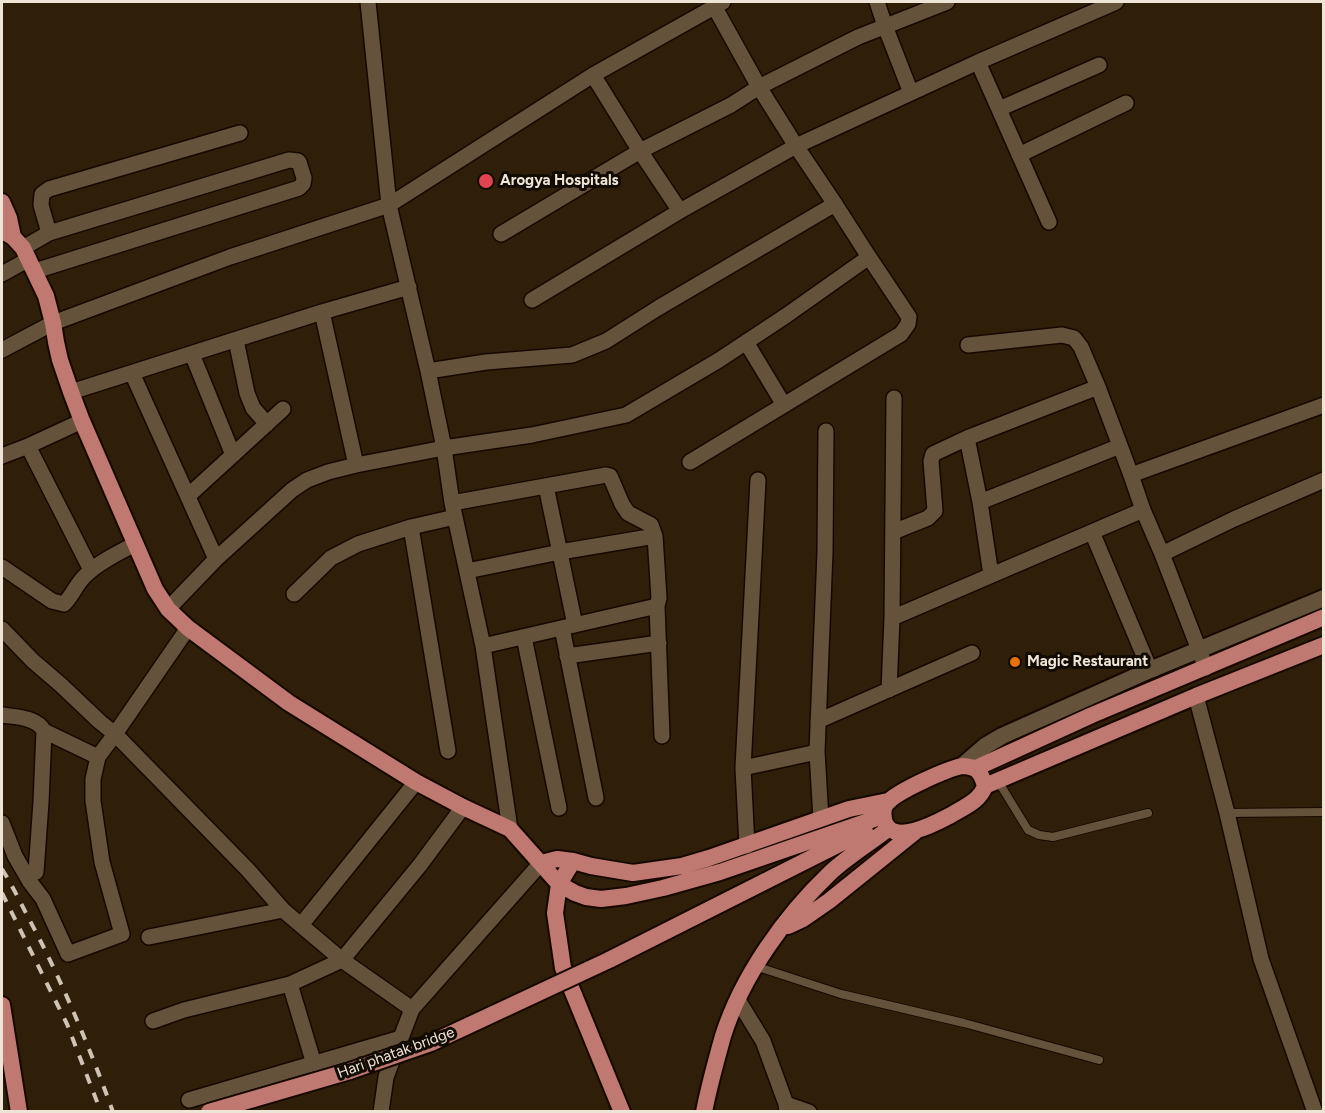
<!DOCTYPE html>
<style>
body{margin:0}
#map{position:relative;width:1325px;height:1113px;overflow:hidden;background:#2f1f08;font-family:Figtree,sans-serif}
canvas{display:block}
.frame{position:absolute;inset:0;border:3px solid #efe5d7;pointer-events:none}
</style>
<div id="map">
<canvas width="1325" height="1113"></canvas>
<div class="frame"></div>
</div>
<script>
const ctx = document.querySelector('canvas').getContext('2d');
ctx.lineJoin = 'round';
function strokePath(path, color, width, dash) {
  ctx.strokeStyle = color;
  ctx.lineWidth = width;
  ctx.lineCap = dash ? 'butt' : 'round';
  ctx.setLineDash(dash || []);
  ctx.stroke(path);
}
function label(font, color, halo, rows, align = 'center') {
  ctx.font = font + ' Figtree,sans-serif';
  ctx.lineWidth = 6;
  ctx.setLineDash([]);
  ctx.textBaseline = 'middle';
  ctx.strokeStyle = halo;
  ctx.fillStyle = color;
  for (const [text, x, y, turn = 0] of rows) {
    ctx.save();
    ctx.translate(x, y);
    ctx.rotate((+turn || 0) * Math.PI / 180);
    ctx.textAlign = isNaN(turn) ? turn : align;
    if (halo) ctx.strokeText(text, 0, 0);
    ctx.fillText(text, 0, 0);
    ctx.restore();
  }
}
const service = new Path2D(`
 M 998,781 L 1028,830 L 1039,835 L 1053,837 L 1148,813
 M 1227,813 L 1324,812
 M 755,966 L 841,994 L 964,1023 L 1099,1060`);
const minor = new Path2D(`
 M 368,2 L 389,205 L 428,371 L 444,448 L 452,503 L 483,646 L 510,829
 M 877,2 L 885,26 L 911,93
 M 714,6 L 759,87 L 796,146 L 835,204
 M 978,62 L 1049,222
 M 593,75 L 640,151 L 680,211
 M 999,109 L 1099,65
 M 1019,155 L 1126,103
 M 49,233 L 41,205 L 42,194 L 49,189 L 240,133
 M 501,234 L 640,151 L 731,105 L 759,87 L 858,37 L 947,2
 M 23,248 L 49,233 L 289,160 L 298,161 L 299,162 L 304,178 L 303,184 L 299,188 L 35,271
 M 2,274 L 29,259
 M 532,300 L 680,211 L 796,146 L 978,62 L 1116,2
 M 322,312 L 356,465
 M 236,340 L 247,393 L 253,408 L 267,424
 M 746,342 L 784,405
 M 968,345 L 1062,335 L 1074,338 L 1081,347 L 1098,387 L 1131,475
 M 2,350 L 53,323 L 230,257 L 389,205 L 593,75 L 723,2
 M 192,354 L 233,455
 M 132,373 L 216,559
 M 71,392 L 322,312 L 409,287
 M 967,438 L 980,502 L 1120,446
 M 28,446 L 91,570
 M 2,456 L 28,446 L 82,421
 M 690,462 L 901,334 L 908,324 L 909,317 L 869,257
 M 546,486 L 575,625
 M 188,496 L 283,409
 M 980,502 L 991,575
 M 452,503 L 606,475 L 610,476 L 622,504 L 628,513 L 651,525 L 655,536 L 659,598 L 657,606 L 483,646
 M 411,527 L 448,751
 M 893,532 L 928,518 L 935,511 L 931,461 L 933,454 L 967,438 L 1098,387
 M 1092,532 L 1150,670
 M 1162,554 L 1143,510 L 1131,475 L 1324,405
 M 2,567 L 52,601 L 64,604 C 73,595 77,582 87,574 C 99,562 120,552 135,544
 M 467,571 L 560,552 L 655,536
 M 294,594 L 331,558 L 358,544 L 411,527 L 455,517
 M 657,606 L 662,736
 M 168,609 L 216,559 L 292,490 L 307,480 L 328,472 L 356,465 L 444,448 L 532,435 L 626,415 L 719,360 L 787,315 L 869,257 L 835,204 L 658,308 L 606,341 L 572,355 L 486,362 L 428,371
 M 892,618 L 1143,510
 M 562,628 L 596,798
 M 2,629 L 33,661 L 61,685 L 100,722 L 115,734 L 188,628
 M 524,637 L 559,808
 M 567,656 L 659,643
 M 1206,668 L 1162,554 L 1234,519 L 1324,480
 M 889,690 L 892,618 L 894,398
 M 1196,696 L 1227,813 L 1261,959 L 1315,1112
 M 2,715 C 16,717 37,717 44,731 L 41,802 L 36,872
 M 818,721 L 972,653
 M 44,731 L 98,757
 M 743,768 L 817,752
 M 821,819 L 817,752 L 825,552 L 826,431
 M 2,823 L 15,856 L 30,882 L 43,899 L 68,954 L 122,934 L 102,862 L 93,801 L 93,779 L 98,757 L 115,734 L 248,870 L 283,910 L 342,960 L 412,1009 L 541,863
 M 747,846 L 743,768 L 758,480
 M 301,925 L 416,782
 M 149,937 L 283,910
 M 290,984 L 314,1064
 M 738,1000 L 763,1041 L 786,1104 L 787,1112
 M 153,1021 L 184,1010 L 290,984 L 342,960 L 420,865 L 463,807
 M 189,1100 L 401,1038
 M 786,1104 L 809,1112
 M 381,1112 L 386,1077 L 412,1009`);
const tertiary = new Path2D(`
 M 962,766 L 985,746 L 1002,736 L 1150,670 L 1324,598`);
const primary = new Path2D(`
 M 2,202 L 9,218 L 13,237
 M 2,231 L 13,237 L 23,248 L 46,296 L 53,323 L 56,342 L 60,360 L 71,392 L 82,421 L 155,589 L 168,609 L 188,628 L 289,703 L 416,782 L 463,807 L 510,829 L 559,884 L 575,893 L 586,897 L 601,899 L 626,896 L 663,888 L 720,872 L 883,816
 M 962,766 C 977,766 981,772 985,786 C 980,801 964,807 951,815 C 936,823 890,848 884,819 C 883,813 883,806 888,802 C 898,791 947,769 962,766 Z
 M 976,768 L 1092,715 L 1324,617
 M 985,786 L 1196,696 L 1324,645
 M 573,861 L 559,884 L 555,913 L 563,968 L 622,1112
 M 541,863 L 557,859 L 573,861 L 591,866 L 633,873 L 682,866 L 709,858 L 849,809 L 888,801
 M 788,926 L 803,919 L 829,901 L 916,831
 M 609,960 L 865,831
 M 2,1005 L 19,1112
 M 704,1112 C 709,1086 716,1061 723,1036 C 742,976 785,916 830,873 C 847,857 870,843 888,829`);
strokePath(service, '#160800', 10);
strokePath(minor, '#160800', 18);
strokePath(tertiary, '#160800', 20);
strokePath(primary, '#160800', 20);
strokePath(service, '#64523a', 8);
strokePath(minor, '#64523a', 15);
strokePath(tertiary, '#64523a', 16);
strokePath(primary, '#bf7971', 16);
strokePath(new Path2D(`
 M 2,869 C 15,890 25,912 37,934 C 66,991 91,1051 113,1112
 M 2,893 L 67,1024 L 101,1112`), '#cec3b4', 4, [10, 10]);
const primaryBridge = new Path2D(`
 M 209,1112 L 350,1071 L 431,1043 L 609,960`);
strokePath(primaryBridge, '#160800', 20, []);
strokePath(primaryBridge, '#bf7971', 16);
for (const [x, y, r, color] of [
 [486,181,8,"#e0444e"],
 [1015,662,6,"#e8710a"]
]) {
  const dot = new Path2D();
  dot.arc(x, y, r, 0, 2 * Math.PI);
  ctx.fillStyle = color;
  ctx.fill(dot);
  strokePath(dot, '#110b03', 2);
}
label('bold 15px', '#efe5d7', '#110b03', [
 ["Arogya Hospitals",500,181],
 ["Magic Restaurant",1027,662]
], 'left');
label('15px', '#efe5d7', '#110b03', [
 ["Hari phatak bridge",396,1053,-20]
]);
</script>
